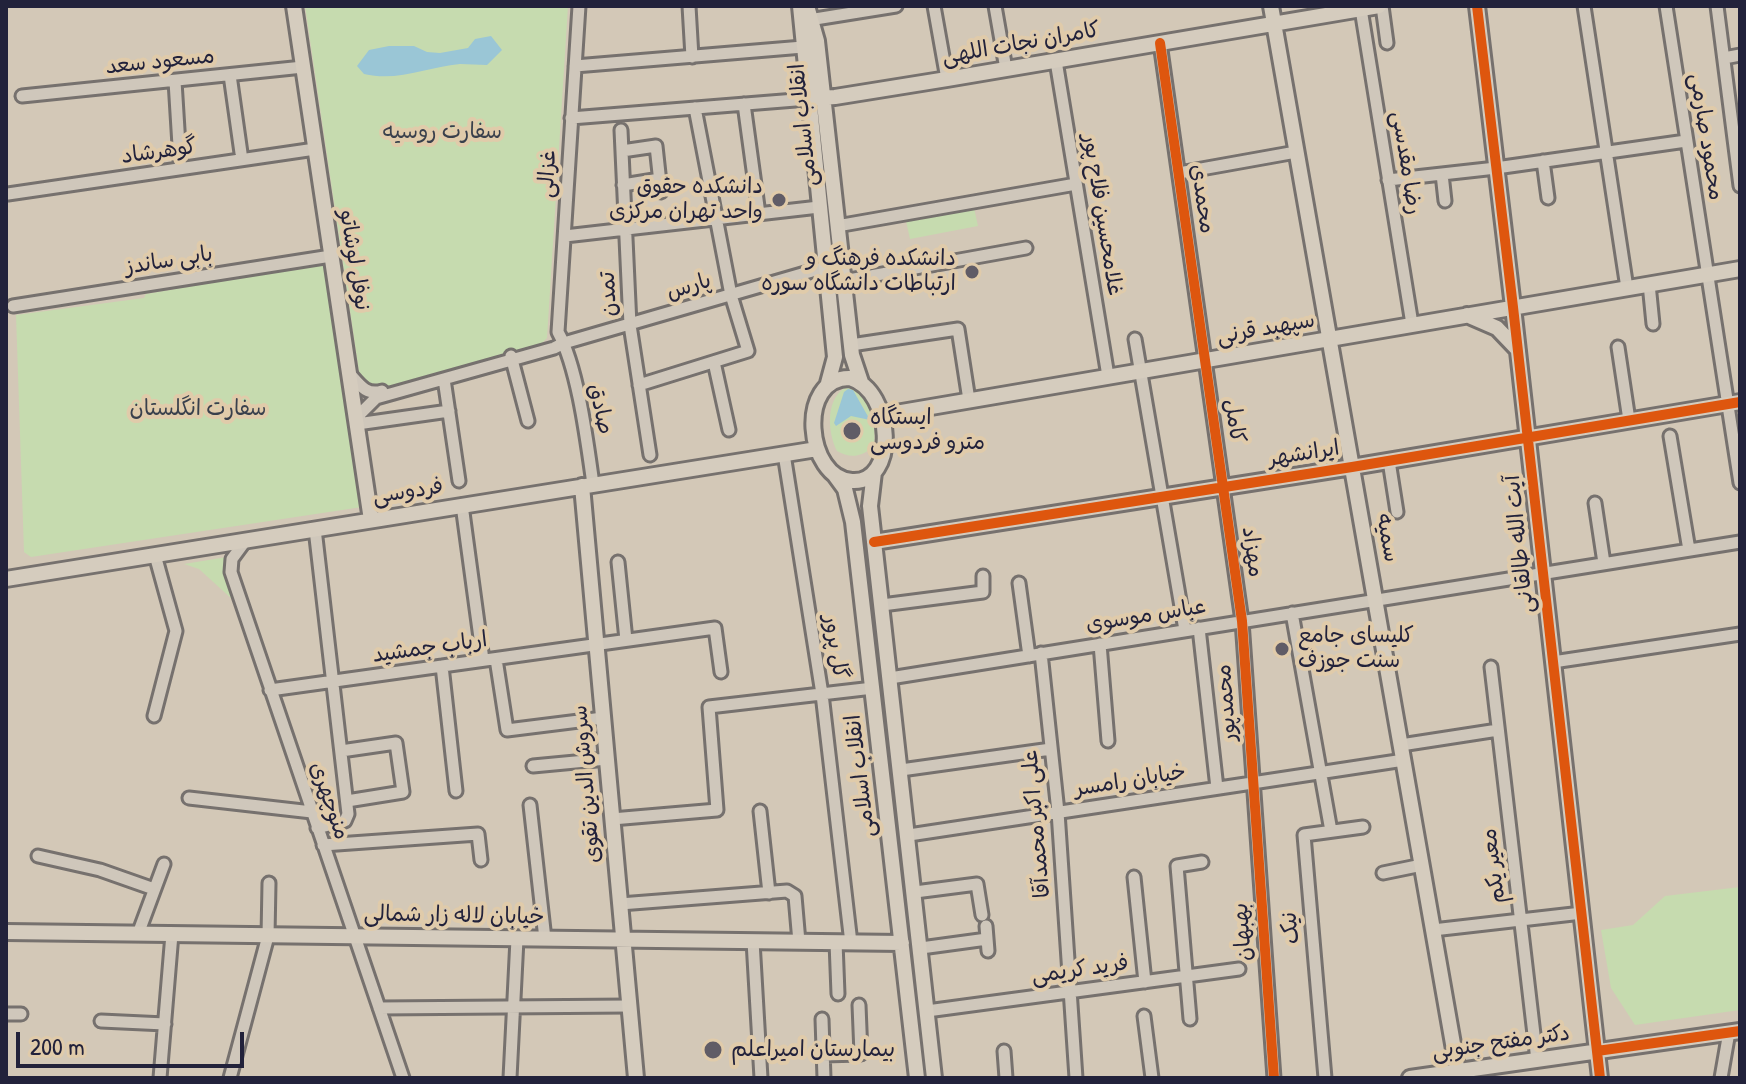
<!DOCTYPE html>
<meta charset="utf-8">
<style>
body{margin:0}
#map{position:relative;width:1746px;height:1084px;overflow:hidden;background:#d3c8b7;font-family:"Patrick Hand",sans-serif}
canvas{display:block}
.frame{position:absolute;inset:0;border:8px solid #22223b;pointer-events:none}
.scale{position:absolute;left:16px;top:1032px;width:228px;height:36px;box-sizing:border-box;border:4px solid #22223b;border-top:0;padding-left:10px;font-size:24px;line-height:28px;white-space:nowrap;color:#22223b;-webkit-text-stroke:6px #e0cbaa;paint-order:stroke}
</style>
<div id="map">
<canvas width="1746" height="1084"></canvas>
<div class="frame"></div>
<div class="scale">200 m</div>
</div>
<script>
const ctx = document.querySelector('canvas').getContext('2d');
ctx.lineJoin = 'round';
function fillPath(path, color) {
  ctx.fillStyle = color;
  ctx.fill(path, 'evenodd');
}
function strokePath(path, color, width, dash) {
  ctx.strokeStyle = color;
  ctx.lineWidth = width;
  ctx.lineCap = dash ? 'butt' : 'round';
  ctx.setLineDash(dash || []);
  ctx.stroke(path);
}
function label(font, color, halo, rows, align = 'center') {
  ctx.font = font + ' "Patrick Hand","Playpen Sans Arabic",sans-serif';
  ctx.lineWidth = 8;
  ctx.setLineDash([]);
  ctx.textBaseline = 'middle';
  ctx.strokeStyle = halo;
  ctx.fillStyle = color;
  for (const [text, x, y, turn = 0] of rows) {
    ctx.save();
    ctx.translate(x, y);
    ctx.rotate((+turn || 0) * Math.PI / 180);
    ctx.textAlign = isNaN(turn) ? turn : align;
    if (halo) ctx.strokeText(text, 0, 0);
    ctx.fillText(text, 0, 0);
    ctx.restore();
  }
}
fillPath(new Path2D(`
 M 305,6 L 568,6 L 547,338 L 542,343 L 379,389 L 360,378 Z
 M 974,208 L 978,226 L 910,239 L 906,221 Z
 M 324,264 L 362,507 L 31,557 L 24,552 L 16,315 L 144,298 L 146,294 Z
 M 849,386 C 873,389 876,425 874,445 C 864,457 850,459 837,451 C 827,432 825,395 849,386 Z
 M 227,557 L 225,571 L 233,600 L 199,569 L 184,564 Z
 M 1740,887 L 1740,1010 L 1635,1025 L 1611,988 L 1601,930 L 1633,925 L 1665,896 Z`), '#c6dbaf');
fillPath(new Path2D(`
 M 491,36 L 502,50 L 487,65 C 478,65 469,64 460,64 C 427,67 398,82 364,74 L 357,66 L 369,50 L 389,46 L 414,46 L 427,52 L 440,53 L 468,48 L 475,39 Z
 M 848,389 L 853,390 L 870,420 L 851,416 L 836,426 L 834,423 L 844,392 Z`), '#9ac6d6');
const minor = new Path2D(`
 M 579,6 L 558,332 C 578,368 587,442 593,484
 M 689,6 L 692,57
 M 934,6 L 947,79
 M 995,6 L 1006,69
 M 1382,6 L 1387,43
 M 1584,6 L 1627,288
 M 1666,6 L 1740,483
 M 1717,6 L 1740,186
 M 1361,9 L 1412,324
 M 815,19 L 896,6
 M 1160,43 L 1242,621 L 1274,1078
 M 1724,58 L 1740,55
 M 1056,61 L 1108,376
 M 575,66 L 803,47
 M 230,75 L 241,153
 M 175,81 L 180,162
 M 22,96 L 303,67
 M 744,104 L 759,214
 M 571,118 L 808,99
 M 621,130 L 630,325 L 650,455
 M 622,151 L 656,146 L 661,192
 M 1543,161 L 1548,198
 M 1179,173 L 1296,152
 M 1442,174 L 1445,201
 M 1388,180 L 1496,168 L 1686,141
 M 623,185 L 660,179
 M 8,194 L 315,149
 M 837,226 L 1076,184
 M 565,236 L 819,207
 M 843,281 L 1026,248
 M 1649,284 L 1653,324
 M 13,306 L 331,256
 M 1135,339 L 1185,630
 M 851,345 L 958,329 L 969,400
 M 1618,347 L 1629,420
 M 511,356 L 528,421
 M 714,362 L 729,430
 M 349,373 C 359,384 366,396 382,391
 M 444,379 L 459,481
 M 639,385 L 748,351 L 731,295 L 695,108
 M 356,418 L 376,398 L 554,348 L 564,343 L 826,267
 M 357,424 L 449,411
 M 1670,436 L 1689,550
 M 784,454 L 822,694 L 851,943
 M 1389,461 L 1397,512
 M 1595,503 L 1604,563
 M 462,505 L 483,660
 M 315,529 L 348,814 L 345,821 L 317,828
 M 246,540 L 232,559 L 231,572 L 403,1078
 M 618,562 L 626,640
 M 1019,583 L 1029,656
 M 882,605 L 983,592 L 983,576
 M 1292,613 L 1331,831
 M 1199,628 L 1217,788
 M 1100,644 L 1108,741
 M 1041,653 L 1058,812 L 1076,1078
 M 496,659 L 507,730 L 603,718
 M 1553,662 L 1740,634
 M 442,666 L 456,791
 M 1491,667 L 1537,1060
 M 890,678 L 1740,542
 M 270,690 L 715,628 L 721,672
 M 154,716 L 176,631 L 155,555
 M 1401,745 L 1498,730
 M 341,751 L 396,743 L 403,792 L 347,801
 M 533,766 L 607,759
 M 901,770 L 1051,749
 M 189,798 L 312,812
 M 530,805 L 545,939
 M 760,811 L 769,893
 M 612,819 L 717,810 L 709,707 L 873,688
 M 909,835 L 1404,760
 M 323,845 L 478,834 L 481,860
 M 38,856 L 100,870 L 154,889
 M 1383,873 L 1422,865
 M 1134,877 L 1145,982
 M 915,892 L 977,884 L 982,915
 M 620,904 L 787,891 L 795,896 L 799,942
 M 986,926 L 988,951
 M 1433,930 L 1582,913
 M 138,934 L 164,864
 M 753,941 L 761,1078
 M 836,942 L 838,994
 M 921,948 L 987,939
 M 379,1008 L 629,1006
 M 927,1011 L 1239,969
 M 6,1014 L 21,1014
 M 1144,1016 L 1152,1078
 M 822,1019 L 824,1078
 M 1190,1019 L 1177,866 L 1202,862
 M 101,1021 L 165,1024
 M 1004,1051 L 1006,1078
 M 823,1055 L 861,1054 L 859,1005
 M 160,1078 L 172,934
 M 230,1078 L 268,936 L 269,883
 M 510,1078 L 517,939
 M 1325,1078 L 1304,835 L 1363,827
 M 1721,1078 L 1729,1032`);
const major = new Path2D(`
 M 294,6 L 371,520
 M 800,6 L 835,357 L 828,383
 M 807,6 L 817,41 L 852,355 L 861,382
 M 1271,6 L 1459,1078
 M 1477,6 L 1513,307 L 1600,1078
 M 808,99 L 835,97 L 947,79 L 1379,6
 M 1467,315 L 1497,328 L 1518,350
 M 850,378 C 894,391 898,484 852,481 C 806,479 796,377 850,378 Z
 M 884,415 L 1740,269
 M 874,472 L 870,506 L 934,1078
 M 834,474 L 845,489 L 853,522 L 917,1078
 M 582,486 L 636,1078
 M 874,542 L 1352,467 L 1740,402
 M 6,579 L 817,449
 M 6,932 L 902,943
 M 1410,1078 L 1740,1031`);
strokePath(minor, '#76716e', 17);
strokePath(major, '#76716e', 20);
strokePath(minor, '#cfc7bb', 11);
strokePath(major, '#d5ccbe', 14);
strokePath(new Path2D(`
 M 1477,6 L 1513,307 L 1600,1078
 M 1160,43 L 1242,621 L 1274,1078
 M 874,542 L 1352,467 L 1740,402
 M 1597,1051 L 1740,1031`), '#de560e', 10);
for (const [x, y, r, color] of [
 [779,200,8,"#605c66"],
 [972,272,8,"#605c66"],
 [852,431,10,"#605c66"],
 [1282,649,8,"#605c66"],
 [713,1050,10,"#605c66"]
]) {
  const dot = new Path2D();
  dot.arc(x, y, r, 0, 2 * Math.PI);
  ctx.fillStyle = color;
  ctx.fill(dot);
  strokePath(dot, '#e0cbaa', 3);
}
label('22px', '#22223b', '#e0cbaa', [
 ["کامران نجات اللهی",1021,44,-10],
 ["مسعود سعد",160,62,-6],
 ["انقلاب اسلامی",804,125,-96],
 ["محمود صارمی",1706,137,81],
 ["گوهرشاد",159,152,-8],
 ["رضا مقدسی",1406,163,81],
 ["غزالی",548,174,-87],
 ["محمدی",1202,199,82],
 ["غلامحسین فلاح‌ پور",1102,215,81],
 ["نوفل لوشاتو",354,260,81],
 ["بابی ساندز",169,261,-9],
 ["پارس",689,287,-17],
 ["تمدن",609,294,-93],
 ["سپهبد قرنی",1266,329,-10],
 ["صادق",600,409,78],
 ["کامل",1234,421,82],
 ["ایرانشهر",1304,454,-9],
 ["فردوسی",408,492,-9],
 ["سمیه",1387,538,80],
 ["آیت الله طالقانی",1520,544,-96],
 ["مهزاد",1252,552,82],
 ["عباس موسوی",1146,616,-9],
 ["گل پرور",835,647,81],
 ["ارباب جمشید",430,648,-8],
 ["محمدپور",1227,703,-94],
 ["انقلاب اسلامی",861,776,-97],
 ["خیابان رامسر",1130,781,-9],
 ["سروش الدین تقوی",587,784,-95],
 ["منوچهری",329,801,71],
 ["علی اکبر محمدآقا",1037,824,-95],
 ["معیر یکم",1494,866,-97],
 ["خیابان لاله زار شمالی",454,916,1],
 ["نیک",1291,928,-95],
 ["بهبهان",1243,932,-94],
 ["فرید کریمی",1080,970,-8],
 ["دکتر مفتح جنوبی",1501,1043,-8]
]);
label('22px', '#39404c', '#e0cbaa', [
 ["سفارت روسیه",442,132],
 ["سفارت انگلستان",198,409]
]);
label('22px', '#22223b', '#e0cbaa', [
 ["دانشکده حقوق",763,187,"right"],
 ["واحد تهران مرکزی",763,212,"right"],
 ["دانشکده فرهنگ و",956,259,"right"],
 ["ارتباطات دانشگاه سوره",956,284,"right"],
 ["ایستگاه",870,418],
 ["مترو فردوسی",870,443],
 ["کلیسای جامع",1298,636],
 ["سنت جوزف",1298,661],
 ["بیمارستان امیراعلم",731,1050]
], 'left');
</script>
